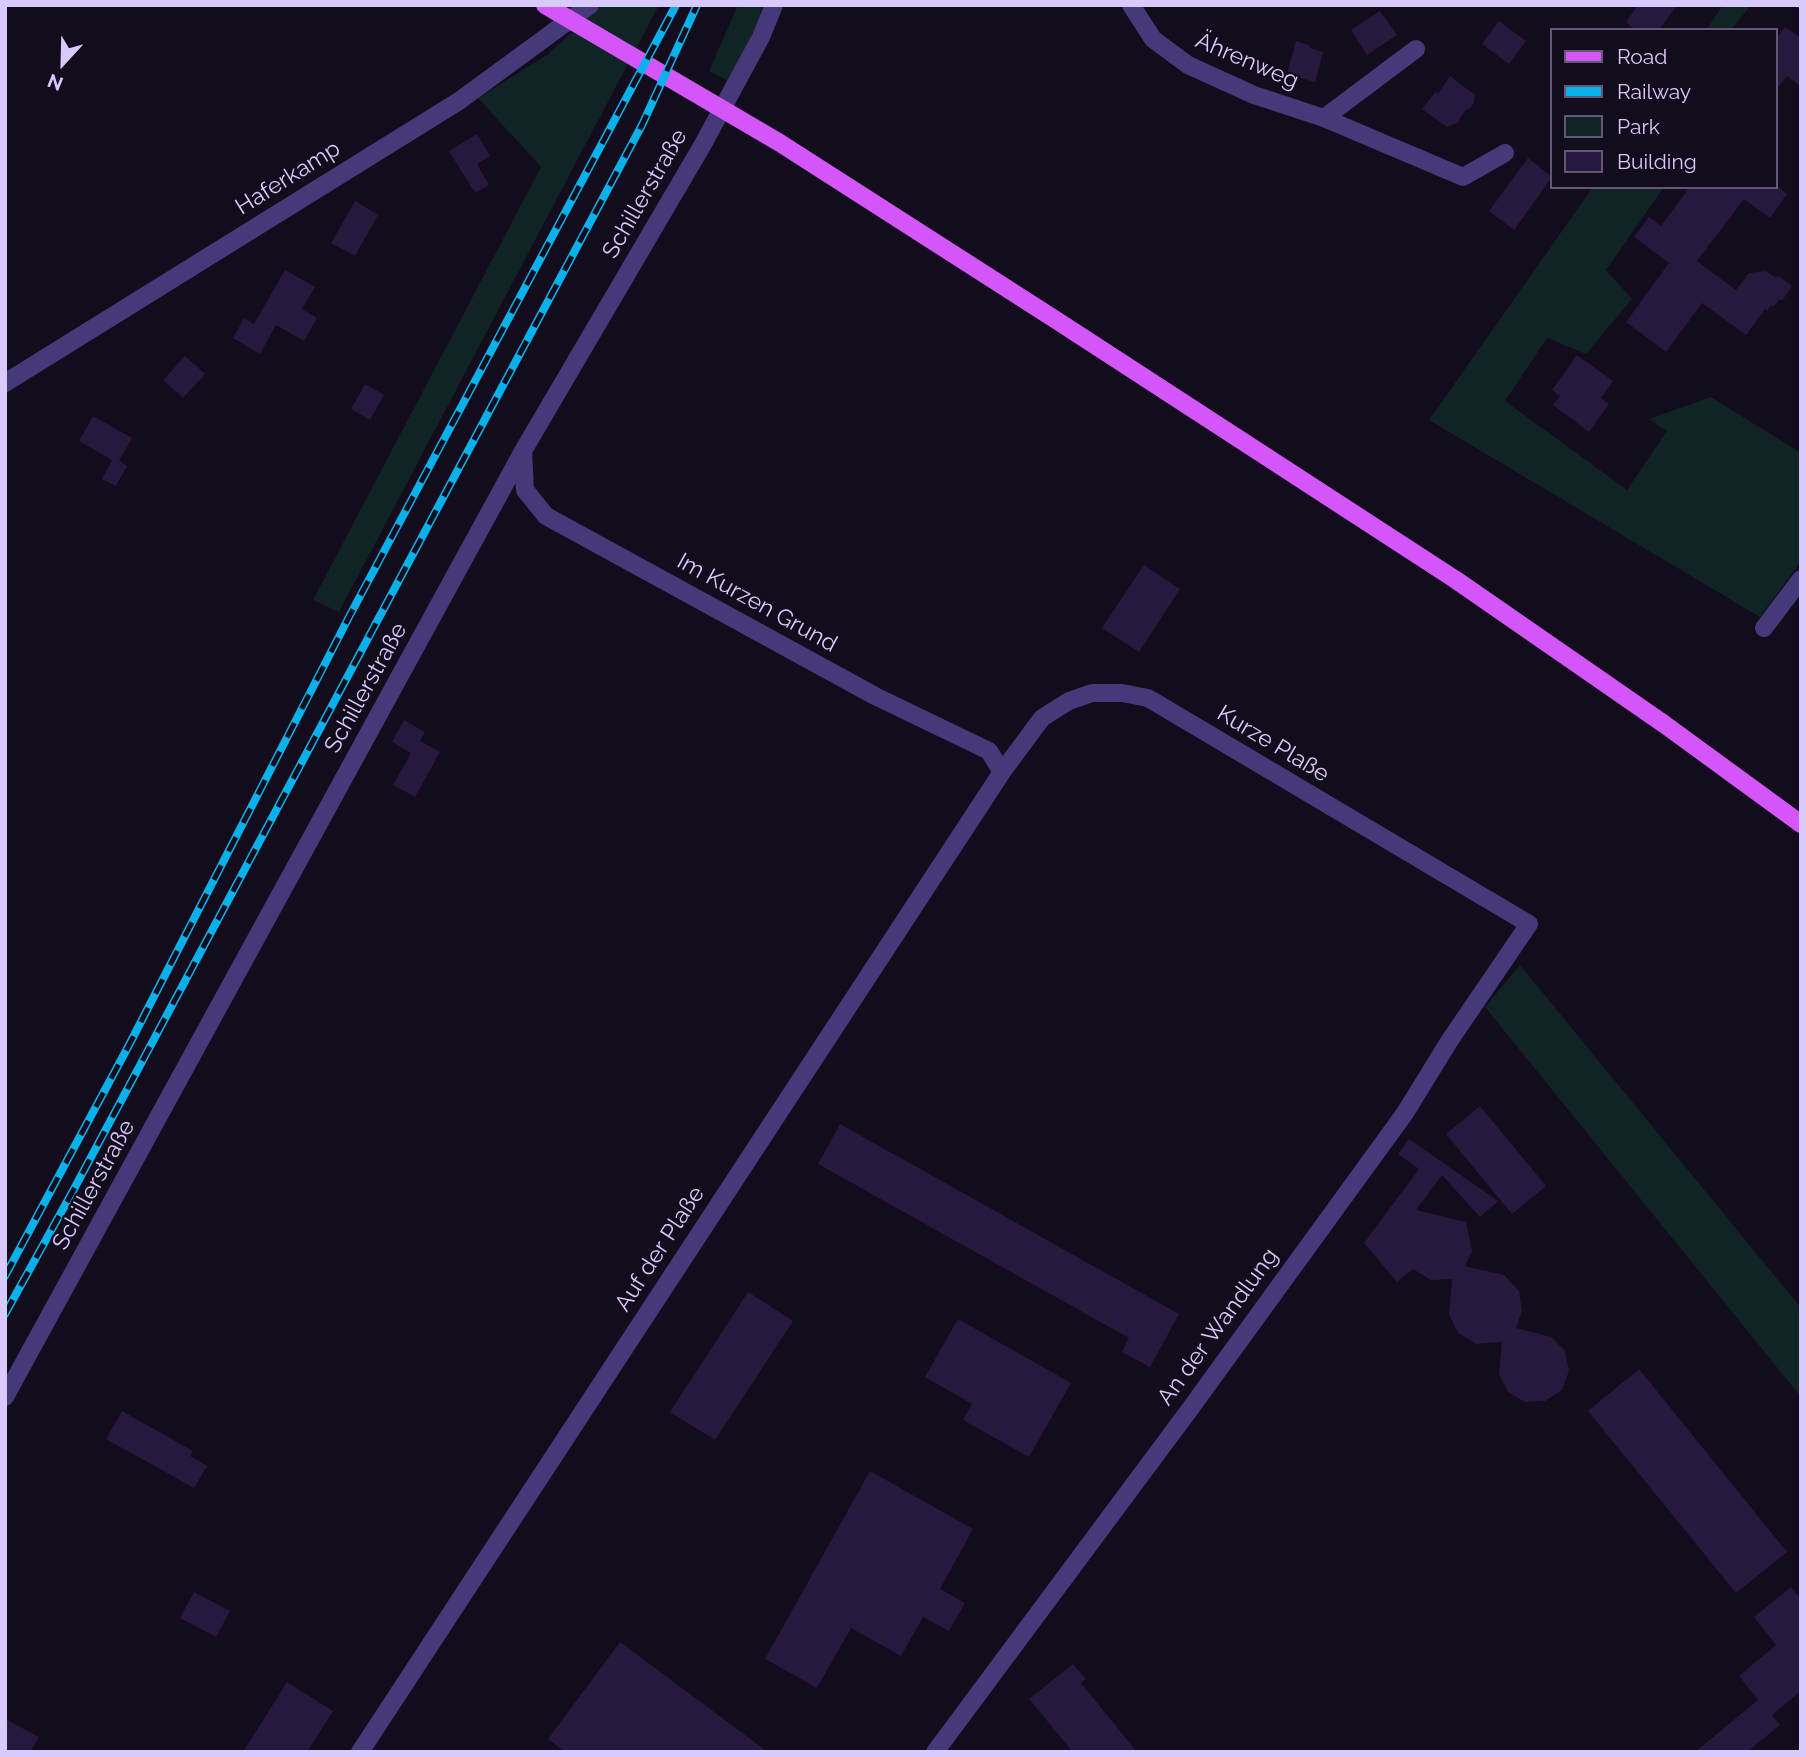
<!DOCTYPE html>
<meta charset="utf-8">
<style>
body{margin:0}
#map{position:relative;width:1806px;height:1757px;overflow:hidden;background:#120c1d;font-family:Raleway,sans-serif}
canvas{display:block}
.frame{position:absolute;inset:0;border:7px solid #d8cafd;pointer-events:none}
.legend{position:absolute;left:1550px;top:28px;width:228px;height:161px;box-sizing:border-box;background:#120c1d;border:2px solid #615877;margin:0;padding:9px 12px;list-style:none;font-size:21px;color:#d8cafd}
.legend li{display:flex;align-items:center;gap:14px;height:35px}
.legend b{width:35px;border:2px solid #615877}
.north{position:absolute;left:28px;top:28px;width:70px;height:70px;-webkit-text-stroke:5px #120c1d;paint-order:stroke;rotate:202deg;font-size:19px;font-weight:700;line-height:28px;text-align:center;color:#d8cafd}
.north::after{content:'';display:block;margin:auto;width:24px;height:32px;background:#d8cafd;clip-path:polygon(50% 0,100% 100%,50% 72%,0 100%)}
</style>
<div id="map">
<canvas width="1806" height="1757"></canvas>
<div class="frame"></div>
<ul class="legend">
<li><b style="height:9px;background:#d456f8"></b>Road</li>
<li><b style="height:9px;background:#09b1ea"></b>Railway</li>
<li><b style="height:19px;background:#102426"></b>Park</li>
<li><b style="height:19px;background:#26193d"></b>Building</li>
</ul>
<div class="north">N</div>
</div>
<script>
const ctx = document.querySelector('canvas').getContext('2d');
ctx.lineJoin = 'round';
function fillPath(path, color) {
  ctx.fillStyle = color;
  ctx.fill(path, 'evenodd');
}
function strokePath(path, color, width, dash) {
  ctx.strokeStyle = color;
  ctx.lineWidth = width;
  ctx.lineCap = dash ? 'butt' : 'round';
  ctx.setLineDash(dash || []);
  ctx.stroke(path);
}
function label(font, color, halo, rows, align = 'center') {
  ctx.font = font + ' Raleway,sans-serif';
  ctx.lineWidth = 5;
  ctx.setLineDash([]);
  ctx.textBaseline = 'middle';
  ctx.strokeStyle = halo;
  ctx.fillStyle = color;
  for (const [text, x, y, turn = 0] of rows) {
    ctx.save();
    ctx.translate(x, y);
    ctx.rotate((+turn || 0) * Math.PI / 180);
    ctx.textAlign = isNaN(turn) ? turn : align;
    if (halo) ctx.strokeText(text, 0, 0);
    ctx.fillText(text, 0, 0);
    ctx.restore();
  }
}
fillPath(new Path2D(`
 M 602,5 L 659,5 L 339,612 L 313,600 L 541,167 L 478,98 L 547,55 Z
 M 738,5 L 763,5 L 753,33 L 729,81 L 709,71 Z
 M 1723,5 L 1751,5 L 1731,30 L 1706,30 Z
 M 1593,187 L 1664,187 L 1606,270 L 1632,299 L 1586,354 L 1547,338 L 1505,401 L 1627,490 L 1667,431 L 1649,419 L 1711,397 L 1801,453 L 1801,561 L 1760,617 L 1429,420 Z
 M 1520,965 L 1801,1308 L 1801,1397 L 1485,1007 Z`), '#102426');
fillPath(new Path2D(`
 M 1638,5 L 1677,5 L 1659,30 L 1636,30 L 1626,22 Z
 M 1380,11 L 1397,35 L 1367,55 L 1351,30 Z
 M 1499,21 L 1526,41 L 1509,64 L 1482,44 Z
 M 1785,27 L 1801,38 L 1801,87 L 1787,76 L 1776,90 L 1776,39 Z
 M 1296,41 L 1308,45 L 1310,48 L 1323,52 L 1315,82 L 1287,74 Z
 M 1450,76 L 1475,95 L 1474,103 L 1470,108 L 1466,110 L 1457,123 L 1447,127 L 1422,109 L 1436,91 L 1438,94 Z
 M 477,134 L 490,156 L 477,164 L 489,185 L 475,193 L 449,151 Z
 M 1528,158 L 1552,177 L 1514,230 L 1489,211 Z
 M 1690,187 L 1779,187 L 1787,194 L 1770,218 L 1744,199 L 1697,261 L 1736,290 L 1749,273 L 1766,271 L 1776,278 L 1778,276 L 1792,286 L 1782,301 L 1780,299 L 1773,307 L 1771,305 L 1767,311 L 1765,309 L 1746,335 L 1702,303 L 1666,352 L 1626,322 L 1669,263 L 1634,237 L 1649,217 L 1661,226 Z
 M 355,201 L 378,215 L 355,256 L 331,243 Z
 M 285,270 L 315,287 L 302,309 L 317,318 L 304,341 L 276,325 L 260,354 L 233,338 L 244,318 L 254,324 Z
 M 1577,355 L 1613,381 L 1601,398 L 1609,404 L 1589,432 L 1553,405 L 1560,396 L 1552,390 Z
 M 185,356 L 205,374 L 183,398 L 163,380 Z
 M 365,384 L 384,395 L 370,420 L 351,409 Z
 M 93,416 L 132,438 L 119,461 L 127,466 L 116,486 L 102,479 L 112,460 L 79,441 Z
 M 1144,565 L 1180,589 L 1139,652 L 1102,628 Z
 M 404,720 L 425,732 L 420,741 L 440,752 L 415,797 L 393,785 L 411,753 L 392,742 Z
 M 1480,1106 L 1546,1186 L 1512,1214 L 1446,1134 Z
 M 840,1124 L 1179,1314 L 1150,1367 L 1122,1352 L 1129,1338 L 818,1164 Z
 M 1409,1139 L 1498,1201 L 1480,1217 L 1442,1175 L 1416,1210 L 1466,1222 L 1472,1251 L 1465,1266 L 1504,1275 L 1519,1291 L 1522,1311 L 1516,1328 L 1551,1337 L 1565,1351 L 1569,1371 L 1562,1390 L 1545,1401 L 1525,1402 L 1508,1392 L 1499,1374 L 1502,1342 L 1476,1344 L 1458,1333 L 1449,1314 L 1452,1279 L 1431,1280 L 1413,1269 L 1397,1282 L 1364,1243 L 1419,1169 L 1398,1154 Z
 M 748,1292 L 793,1321 L 715,1440 L 670,1412 Z
 M 958,1319 L 1071,1383 L 1029,1457 L 963,1420 L 972,1404 L 925,1377 Z
 M 1639,1369 L 1787,1552 L 1736,1593 L 1588,1411 Z
 M 122,1411 L 193,1451 L 190,1456 L 207,1466 L 194,1488 L 106,1439 Z
 M 870,1471 L 973,1529 L 940,1589 L 965,1603 L 949,1631 L 923,1617 L 901,1656 L 851,1628 L 817,1688 L 765,1659 Z
 M 1791,1587 L 1801,1599 L 1801,1691 L 1772,1715 L 1780,1725 L 1747,1752 L 1695,1752 L 1758,1700 L 1739,1676 L 1776,1645 L 1754,1617 Z
 M 194,1592 L 230,1611 L 216,1637 L 180,1618 Z
 M 620,1642 L 768,1752 L 565,1752 L 548,1739 Z
 M 1073,1664 L 1086,1679 L 1081,1683 L 1137,1752 L 1073,1752 L 1029,1699 Z
 M 287,1682 L 333,1711 L 307,1752 L 243,1752 Z
 M 5,1719 L 39,1737 L 30,1752 L 5,1752 Z`), '#26193d');
strokePath(new Path2D(`
 M 1131,5 L 1153,39 L 1188,65 L 1254,95 L 1324,118 L 1463,177 L 1505,153
 M 1324,118 L 1416,49
 M 5,383 L 459,101 L 590,5
 M 523,451 L 525,490 L 546,516 L 875,696 L 989,751 L 1002,772
 M 1764,628 L 1801,579
 M 5,1397 L 523,451 L 702,146 L 761,37 L 774,5
 M 360,1752 L 1002,772 L 1042,718 L 1069,701 L 1092,693 L 1122,693 L 1148,698 L 1529,924 L 1450,1040 L 1405,1113 L 1190,1409 L 935,1752`), '#45397a', 18);
strokePath(new Path2D(`
 M 545,5 L 780,143 L 1056,320 L 1456,580 L 1664,724 L 1801,824`), '#d456f8', 18);
const rail = new Path2D(`
 M 5,1276 L 128,1047 L 350,615 L 676,5
 M 5,1314 L 74,1189 L 642,125 L 697,5`);
strokePath(rail, '#09b1ea', 8);
strokePath(rail, '#120c1d', 5, [16]);
label('23px', '#d8cafd', '#120c1d', [
 ["Ährenweg",1247,61,23],
 ["Haferkamp",288,178,-32],
 ["Schillerstraße",645,194,-60],
 ["Im Kurzen Grund",757,603,29],
 ["Schillerstraße",366,688,-61],
 ["Kurze Plaße",1273,744,31],
 ["Schillerstraße",94,1185,-61],
 ["Auf der Plaße",660,1249,-57],
 ["An der Wandlung",1218,1327,-54]
]);
</script>
